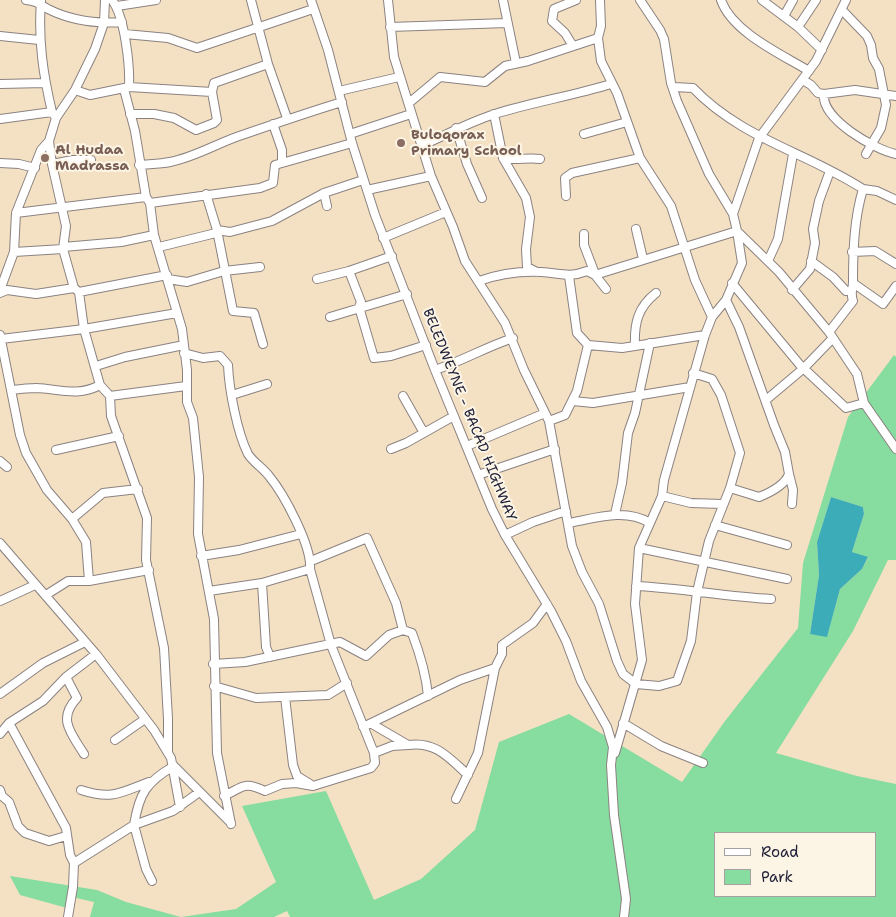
<!DOCTYPE html>
<style>
body{margin:0}
#map{position:relative;width:896px;height:917px;overflow:hidden;background:#f4e1c4;font-family:"Shantell Sans",sans-serif}
canvas{display:block}
.legend{position:absolute;left:714px;top:832px;width:162px;height:65px;box-sizing:border-box;background:#fcf5e5;border:1px solid #a5a1a1;margin:0;padding:6px 9px;list-style:none;font-size:15px;color:#22223b}
.legend li{display:flex;align-items:center;gap:10px;height:25px}
.legend b{width:25px;border:1px solid #a5a1a1}
</style>
<div id="map">
<canvas width="896" height="917"></canvas>
<ul class="legend">
<li><b style="height:6px;background:#fff"></b>Road</li>
<li><b style="height:14px;background:#87dc9f"></b>Park</li>
</ul>
</div>
<script>
const ctx = document.querySelector('canvas').getContext('2d');
ctx.lineJoin = 'round';
function fillPath(path, color) {
  ctx.fillStyle = color;
  ctx.fill(path, 'evenodd');
}
function strokePath(path, color, width, dash) {
  ctx.strokeStyle = color;
  ctx.lineWidth = width;
  ctx.lineCap = dash ? 'butt' : 'round';
  ctx.setLineDash(dash || []);
  ctx.stroke(path);
}
function label(font, color, halo, rows, align = 'center') {
  ctx.font = font + ' "Shantell Sans",sans-serif';
  ctx.lineWidth = 4;
  ctx.setLineDash([]);
  ctx.textBaseline = 'middle';
  ctx.strokeStyle = halo;
  ctx.fillStyle = color;
  for (const [text, x, y, turn = 0] of rows) {
    ctx.save();
    ctx.translate(x, y);
    ctx.rotate((+turn || 0) * Math.PI / 180);
    ctx.textAlign = isNaN(turn) ? turn : align;
    if (halo) ctx.strokeText(text, 0, 0);
    ctx.fillText(text, 0, 0);
    ctx.restore();
  }
}
fillPath(new Path2D(`
 M 894,355 L 896,357 L 896,560 L 888,560 L 853,631 L 776,753 L 857,776 L 896,784 L 896,917 L 290,917 L 287,911 L 274,917 L 90,917 L 94,902 L 72,897 L 67,908 L 20,895 L 10,876 L 97,890 L 126,902 L 181,917 L 236,909 L 276,882 L 242,806 L 326,791 L 374,900 L 421,879 L 475,830 L 499,742 L 569,714 L 682,782 L 725,721 L 798,628 L 803,563 L 848,417 ZM 831,497 L 863,507 L 864,514 L 852,552 L 868,558 L 862,569 L 840,589 L 827,636 L 810,634 L 819,575 L 817,542 ZM 715,833 L 875,833 L 875,896 L 715,896 Z`), '#87dc9f');
fillPath(new Path2D(`
 M 831,497 L 863,507 L 864,514 L 852,552 L 868,557 L 862,569 L 840,589 L 827,637 L 810,634 L 819,575 L 817,542 Z`), '#3cacb8');
const minor = new Path2D(`
 M 26,0 C 37,1 39,4 48,9 C 72,21 96,24 122,22
 M 41,0 C 38,40 43,74 52,112 L 56,118
 M 112,0 C 125,17 130,66 129,87
 M 251,0 L 268,64 L 287,118
 M 311,0 L 328,50 L 352,143 L 375,215 L 435,370 L 492,509 L 505,535 L 551,611 L 566,641 L 581,681 L 607,727 L 613,747 L 611,765 L 614,815 L 626,899 L 624,917
 M 388,0 L 394,57 L 431,176 L 453,227 L 465,261 L 505,323 L 524,370 L 549,421 L 572,546 L 582,572 L 599,604 L 617,661 L 623,674 L 636,684 L 659,686 L 677,681 L 691,641 L 697,592 L 709,541 L 730,488 L 740,453 L 721,395 L 712,379 L 693,373
 M 503,0 L 516,63
 M 600,0 L 601,26 L 598,38 L 601,61 L 617,93 L 640,158 L 671,206 L 695,280 L 712,317
 M 721,0 C 732,32 781,54 809,71
 M 762,0 L 798,27 L 822,50
 M 117,6 L 156,0
 M 842,10 L 867,36 L 871,45 L 873,58 L 879,69 L 886,105 L 881,128 L 866,154
 M 784,16 L 793,0
 M 390,27 L 507,23
 M 798,27 L 816,0
 M 125,34 L 168,38 L 197,48 L 313,9
 M 0,36 L 39,40
 M 573,46 L 565,33 L 552,21 L 554,9 L 576,0
 M 803,80 L 811,85 L 818,93 L 824,94 L 855,90 L 896,96
 M 0,84 L 45,83
 M 674,87 L 693,88 C 742,139 806,152 863,189 L 877,191 L 896,200
 M 124,89 L 135,131 L 146,197 L 150,203 L 154,235 L 182,329 L 187,370 L 187,402 L 193,418 L 199,477 L 198,534 L 214,619 L 217,753 L 231,824
 M 75,90 L 90,95 L 129,87 L 212,92
 M 339,91 L 399,77
 M 824,94 C 821,119 875,150 896,154
 M 409,103 L 440,77 L 485,82 L 505,66 L 528,61 L 598,38
 M 130,114 L 154,114 L 174,118 L 196,130 L 214,123 L 217,120 L 212,92 L 214,83 L 268,64
 M 494,114 L 503,158 L 526,198 L 530,217 L 526,249 L 527,267 L 537,272
 M 0,119 L 52,112
 M 273,124 L 282,150 L 282,163
 M 456,128 L 467,164 L 482,198
 M 350,134 L 411,114
 M 584,134 L 627,122
 M 49,141 L 52,164 L 66,226 L 63,249 L 74,288 L 79,292 L 84,329 L 100,385 L 110,396 L 111,416 L 147,518 L 146,560 L 164,648 L 168,719 L 168,752
 M 421,146 C 446,135 469,122 495,114 C 533,102 572,96 611,84
 M 503,158 C 516,161 527,157 540,159
 M 0,163 L 19,164 L 35,168
 M 52,164 L 73,160 L 91,160
 M 139,165 C 149,164 160,164 170,162 C 196,157 219,142 245,134 C 277,123 309,112 342,102
 M 367,190 L 431,176
 M 324,193 L 327,206
 M 206,194 L 217,230 L 233,311 L 254,313 L 263,344
 M 566,196 L 565,178 L 572,173 L 640,158
 M 150,203 L 260,188 L 273,183 L 275,165 L 352,143
 M 16,213 L 146,197
 M 733,214 L 759,138 L 816,61 L 846,0
 M 636,229 L 643,259
 M 217,230 L 230,232 L 272,221 L 324,193 L 363,180
 M 737,231 L 779,272 L 829,332 L 857,374 L 864,403 L 896,449
 M 584,234 L 584,245 L 595,274
 M 383,238 L 446,212
 M 63,247 L 121,242 L 154,235
 M 159,247 L 216,233
 M 14,252 L 63,249
 M 852,252 L 875,251 L 896,264
 M 768,261 L 778,239 L 793,154
 M 811,261 L 833,277 L 846,291 L 851,291
 M 349,271 L 392,256
 M 595,275 L 606,289
 M 569,276 L 577,333 L 588,345 L 622,348 L 705,335
 M 168,279 L 187,282 L 224,271 L 260,267
 M 317,279 L 349,271 L 361,302 L 359,307 L 374,358 L 391,356 L 426,345
 M 479,281 C 499,274 520,271 541,272 C 560,273 569,278 587,271 L 595,275 L 737,231
 M 732,283 L 800,365 L 846,408 L 864,403
 M 853,283 L 883,304 L 896,286
 M 0,290 L 14,252 L 16,213 L 41,150 L 49,141 L 56,118 L 75,90 L 95,49 L 104,23 L 105,0
 M 792,290 L 810,269 L 815,243 L 813,229 L 819,201 L 830,171
 M 79,292 L 167,275
 M 0,293 L 7,290 L 36,294 L 74,288
 M 726,300 L 739,327 L 774,425 L 785,452 L 789,474 C 785,485 769,493 759,497 L 730,488
 M 330,317 L 407,294
 M 829,332 L 853,301 C 850,293 853,289 853,282 C 853,251 854,219 863,189
 M 0,335 L 20,435 L 26,453 L 47,490 L 72,519 L 86,542 L 89,581
 M 1,339 L 84,329 L 177,313
 M 635,346 C 634,323 638,307 656,293
 M 184,353 L 203,358 L 220,356 L 228,365 C 229,389 237,432 248,454 C 253,462 263,468 269,476 C 284,494 312,546 310,569 L 331,645 L 374,753
 M 96,366 L 125,357 L 184,345
 M 435,370 C 462,361 486,347 513,338
 M 12,390 C 20,389 28,388 36,388 C 60,389 78,397 100,385
 M 232,395 L 267,384
 M 110,396 L 186,386
 M 403,396 L 424,433
 M 766,400 L 804,368 L 833,338
 M 573,401 L 593,403 L 690,387
 M 549,421 L 565,415 L 577,391 L 588,345
 M 467,446 L 545,413
 M 391,449 L 406,443 L 454,416
 M 56,450 L 119,436
 M 0,461 L 7,467
 M 789,474 L 793,490 L 792,504
 M 478,475 L 555,449
 M 662,496 L 691,503 L 722,504
 M 615,514 L 622,483 L 628,433 L 635,413 L 650,343
 M 72,519 L 103,493 L 138,489
 M 569,523 C 596,518 625,508 650,523
 M 715,525 L 787,545
 M 505,535 L 533,522 L 566,511
 M 0,543 L 96,654 L 154,730 L 171,758 L 180,807
 M 639,548 L 787,579
 M 201,556 L 239,550 L 301,534
 M 311,561 L 367,538 L 396,603 L 403,630 L 412,633 C 420,654 426,673 428,696
 M 262,583 L 266,647 L 270,657
 M 636,586 C 682,588 726,597 771,599
 M 209,591 L 262,583 L 310,569
 M 46,595 L 68,581 L 89,581 L 149,570
 M 0,601 L 35,585
 M 213,664 L 245,662 L 340,642 L 366,656 L 389,635 L 403,630
 M 66,677 L 77,698 C 57,719 71,733 84,754
 M 214,686 L 256,698 L 328,695 L 347,683
 M 0,694 L 43,663 L 85,642
 M 285,697 L 293,765 L 297,776 L 310,784
 M 9,723 L 66,828 L 70,855 L 74,863 L 73,887 L 68,917
 M 623,723 L 661,746 L 703,763
 M 372,724 L 408,745 C 436,741 449,758 468,775
 M 363,727 L 460,680 L 495,668
 M 0,734 L 9,723 L 43,701 L 66,677 L 96,654
 M 115,740 L 145,719
 M 615,753 L 642,660 L 635,604 L 639,548 L 662,496 L 664,480 L 705,335 L 712,317 L 726,300 L 742,263 L 737,231 L 733,214 L 709,174 L 677,101 L 671,83 L 664,39 L 660,30 L 640,0
 M 174,766 L 231,823
 M 0,790 L 2,796 L 9,802 L 18,826 L 25,833 L 49,841 L 66,836
 M 81,790 C 112,800 120,793 149,782
 M 224,796 C 243,787 244,781 265,791 L 282,784 L 296,783 L 313,786 L 371,768 L 375,763 L 374,753 L 392,746 L 408,745
 M 456,799 L 478,753 L 495,668 L 502,654 L 502,645 L 533,623 L 547,604
 M 74,863 L 134,825 C 139,794 146,782 174,766
 M 152,881 L 146,869 L 134,825 L 173,811 L 198,793`);
strokePath(minor, '#8b8280', 10);
strokePath(minor, '#fff', 8);
for (const [x, y, r, color] of [
 [401,143,5,"#8d6e63"],
 [45,158,5,"#8d6e63"]
]) {
  const dot = new Path2D();
  dot.arc(x, y, r, 0, 2 * Math.PI);
  ctx.fillStyle = color;
  ctx.fill(dot);
  strokePath(dot, '#fcf5e5', 2);
}
label('bold 14px', '#785e54', '#fcf5e5', [
 ["Buloqorax",411,135],
 ["Primary School",411,151],
 ["Al Hudaa",55,150],
 ["Madrassa",55,166]
], 'left');
label('14px', '#22223b', '#fcf5e5', [
 ["BELEDWEYNE - BACAD HIGHWAY",469,415,68]
]);
</script>
